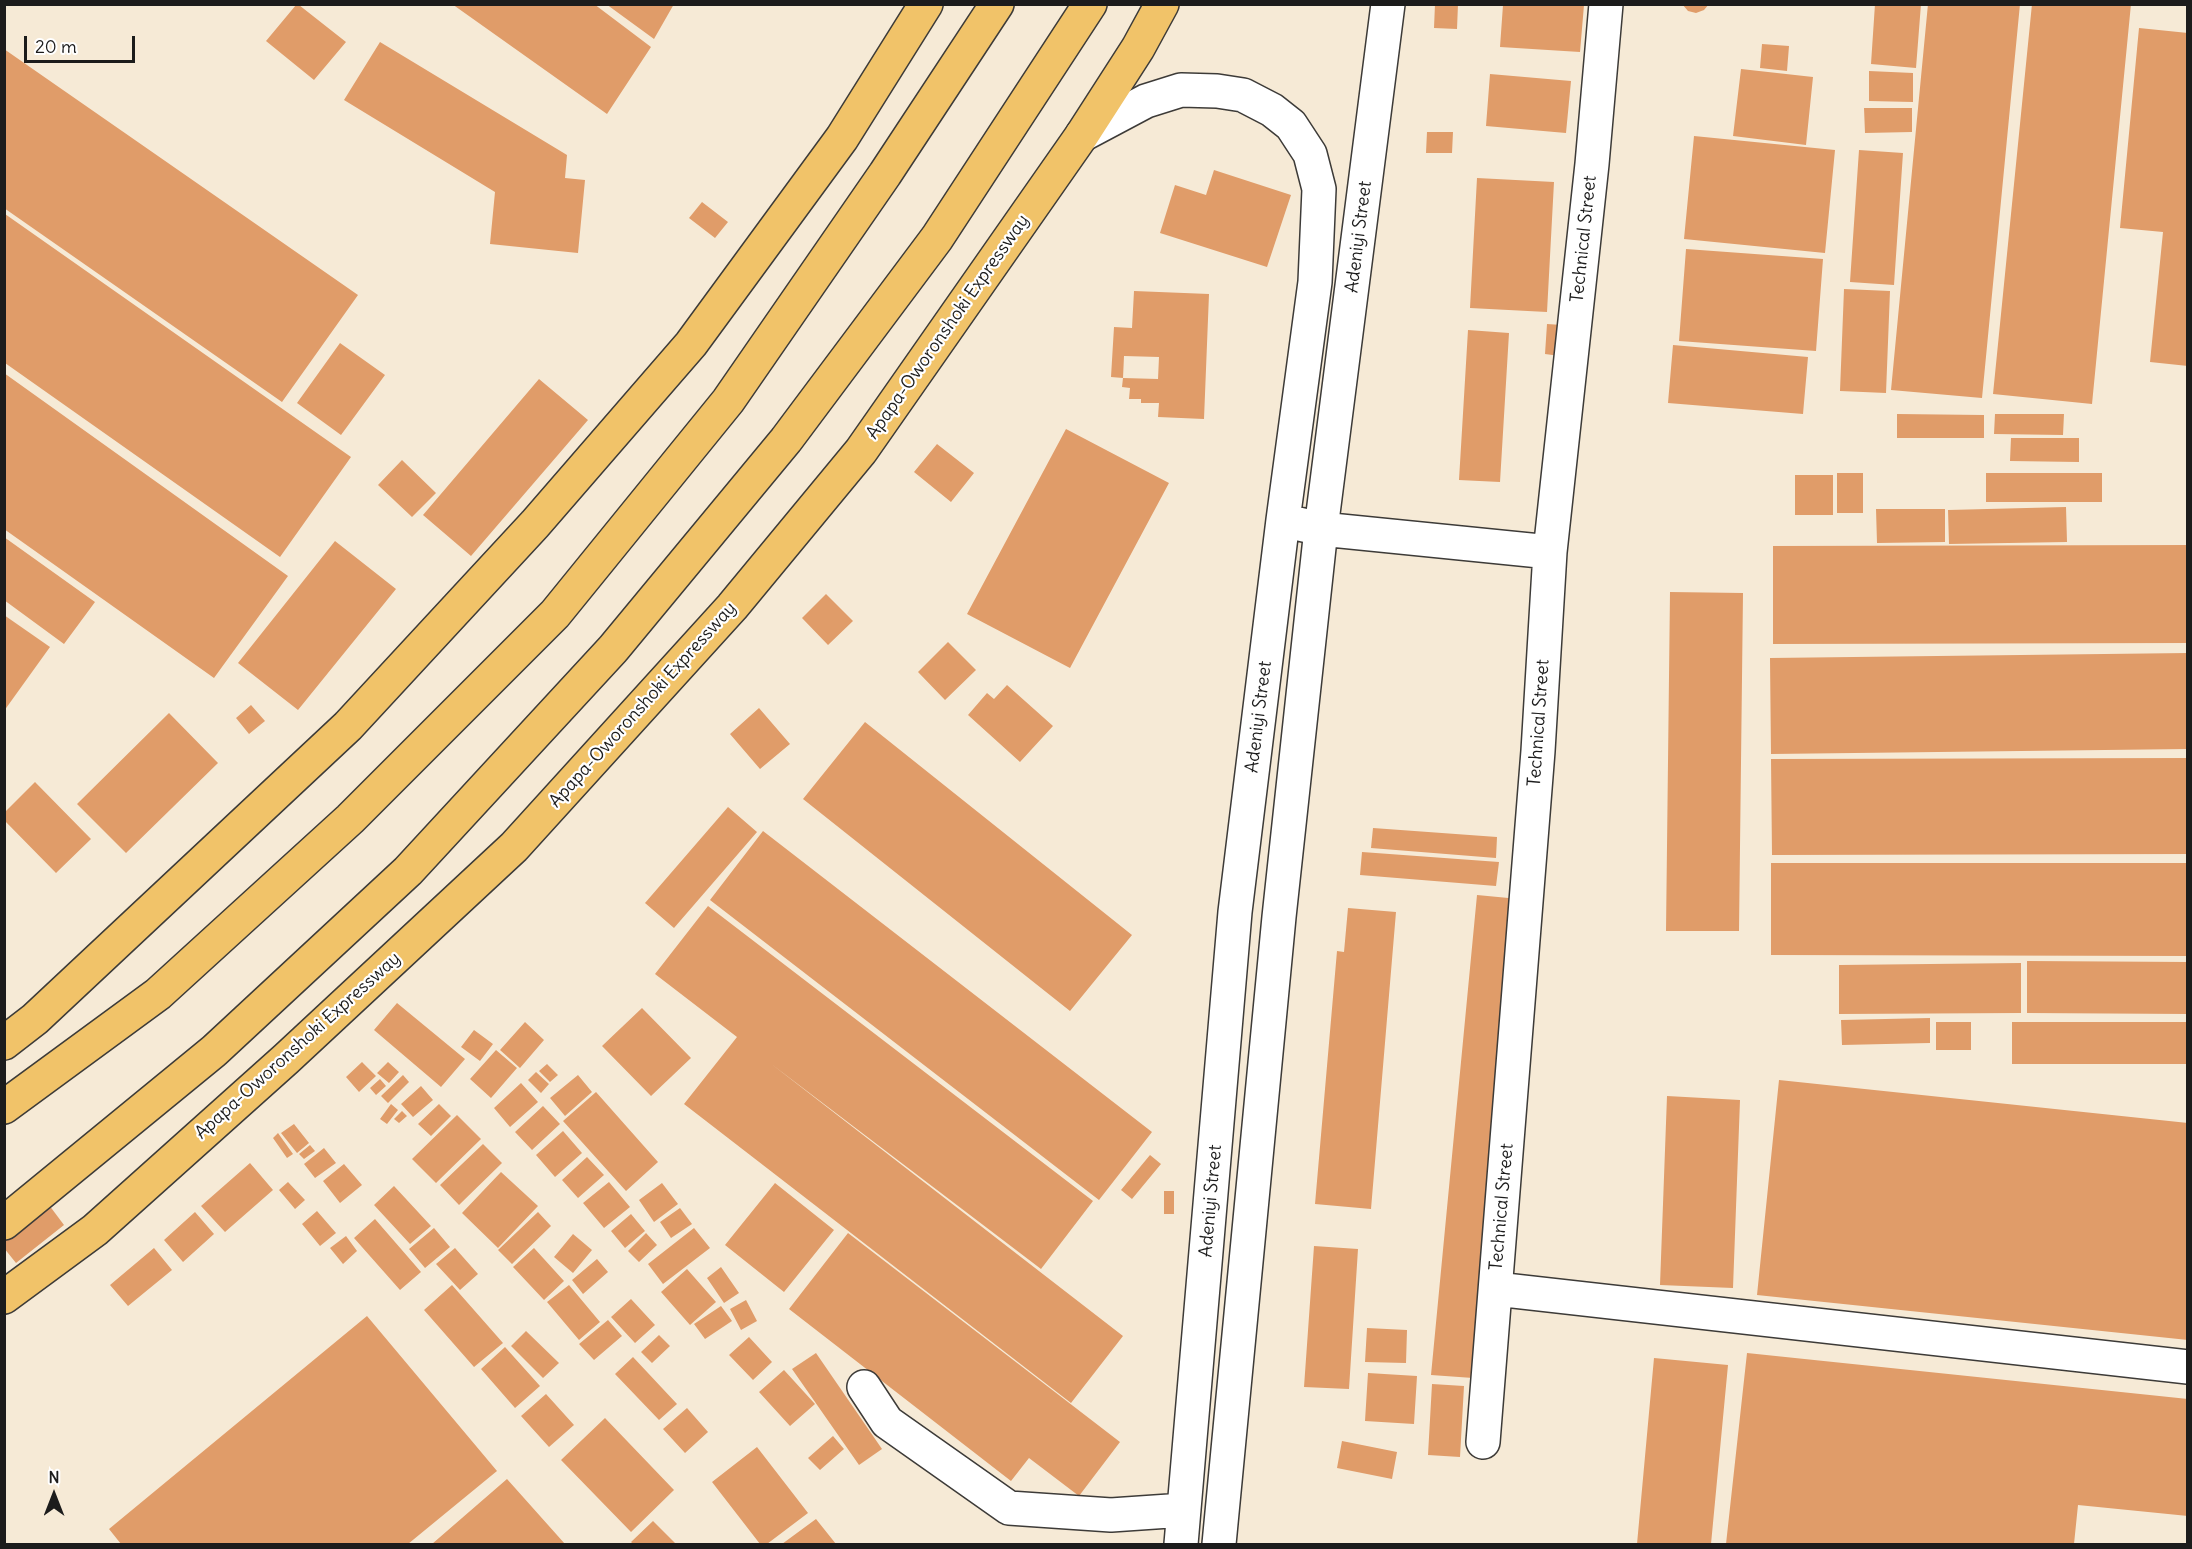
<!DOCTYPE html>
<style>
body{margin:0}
#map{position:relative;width:2192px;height:1549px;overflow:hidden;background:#f6ead6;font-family:Delius,sans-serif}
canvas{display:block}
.frame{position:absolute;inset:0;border:6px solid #1c1c1c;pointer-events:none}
.north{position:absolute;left:24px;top:1465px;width:60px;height:60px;-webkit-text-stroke:4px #fff;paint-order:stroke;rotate:0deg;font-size:16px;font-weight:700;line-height:24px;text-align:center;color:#1c1c1c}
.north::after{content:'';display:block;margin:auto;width:21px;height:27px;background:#1c1c1c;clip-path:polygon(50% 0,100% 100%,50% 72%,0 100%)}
.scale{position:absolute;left:24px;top:36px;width:111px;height:27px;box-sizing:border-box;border:3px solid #1c1c1c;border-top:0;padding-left:8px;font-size:18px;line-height:21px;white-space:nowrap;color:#1c1c1c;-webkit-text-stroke:4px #fff;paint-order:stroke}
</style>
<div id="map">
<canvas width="2192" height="1549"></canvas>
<div class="frame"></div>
<div class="north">N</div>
<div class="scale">20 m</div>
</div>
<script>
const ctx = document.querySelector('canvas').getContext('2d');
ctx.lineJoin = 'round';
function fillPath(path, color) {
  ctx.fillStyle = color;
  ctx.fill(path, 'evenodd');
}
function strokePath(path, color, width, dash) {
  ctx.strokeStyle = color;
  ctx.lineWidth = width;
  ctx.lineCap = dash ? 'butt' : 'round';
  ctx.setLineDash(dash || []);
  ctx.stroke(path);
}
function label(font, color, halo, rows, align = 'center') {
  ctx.font = font + ' Delius,sans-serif';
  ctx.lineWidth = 4.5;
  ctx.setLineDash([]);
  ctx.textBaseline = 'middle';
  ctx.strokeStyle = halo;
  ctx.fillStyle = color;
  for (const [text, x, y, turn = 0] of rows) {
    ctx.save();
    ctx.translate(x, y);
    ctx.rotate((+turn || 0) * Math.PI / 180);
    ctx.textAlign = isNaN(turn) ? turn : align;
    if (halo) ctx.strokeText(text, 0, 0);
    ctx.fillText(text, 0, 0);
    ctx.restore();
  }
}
fillPath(new Path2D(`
 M 452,4 L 594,4 L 651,47 L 607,114 Z
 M 606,4 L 674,4 L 654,39 Z
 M 1435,4 L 1458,4 L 1457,29 L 1434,28 Z
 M 1682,4 L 1709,4 L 1704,10 L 1696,13 L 1688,11 Z
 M 1875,4 L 1921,4 L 1916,68 L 1871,64 Z
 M 1928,4 L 2020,4 L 1982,398 L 1891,390 Z
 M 2032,4 L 2131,4 L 2092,404 L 1993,394 Z
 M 296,5 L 299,5 L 346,42 L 314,80 L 266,41 Z
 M 1503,5 L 1584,5 L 1580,52 L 1500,47 Z
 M 2139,28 L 2188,33 L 2188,366 L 2150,362 L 2163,232 L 2120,228 Z
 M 380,42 L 567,155 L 565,178 L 585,180 L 578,253 L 490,244 L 495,192 L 344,100 Z
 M 1762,44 L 1789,46 L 1787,71 L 1760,68 Z
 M 4,49 L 358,295 L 282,402 L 4,208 Z
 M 1741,69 L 1813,77 L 1806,145 L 1733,136 Z
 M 1869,71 L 1913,73 L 1913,102 L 1869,101 Z
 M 1490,74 L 1571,81 L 1566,133 L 1486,126 Z
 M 1864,108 L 1912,108 L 1912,132 L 1865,133 Z
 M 1427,132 L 1453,132 L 1452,153 L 1426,153 Z
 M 1694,136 L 1835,150 L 1825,253 L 1684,239 Z
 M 1859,150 L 1903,153 L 1894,285 L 1850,282 Z
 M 1214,170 L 1291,195 L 1267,267 L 1160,233 L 1175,185 L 1206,195 Z
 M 1477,178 L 1554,182 L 1547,312 L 1470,308 Z
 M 702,202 L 728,222 L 715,238 L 689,218 Z
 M 5,214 L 351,457 L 280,557 L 5,363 Z
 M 1686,249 L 1823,259 L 1816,351 L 1679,341 Z
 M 1844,289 L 1890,291 L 1886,393 L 1840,391 Z
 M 1134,291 L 1209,294 L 1204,419 L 1158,417 L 1159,403 L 1141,403 L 1141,399 L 1129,399 L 1130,388 L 1122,387 L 1123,378 L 1158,379 L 1159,357 L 1124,356 L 1123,378 L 1111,377 L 1114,327 L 1132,328 Z
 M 1547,324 L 1562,325 L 1560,356 L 1545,354 Z
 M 1468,330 L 1509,333 L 1500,482 L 1459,480 Z
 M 340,343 L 385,375 L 341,435 L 297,403 Z
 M 1673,345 L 1808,357 L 1803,414 L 1668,403 Z
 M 4,373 L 288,576 L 214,678 L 4,529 Z
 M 539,379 L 588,420 L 471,556 L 423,515 Z
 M 1897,414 L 1984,415 L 1984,438 L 1897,438 Z
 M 1995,414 L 2064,414 L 2063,435 L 1994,434 Z
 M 1066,429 L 1169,483 L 1070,668 L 967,614 Z
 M 2011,438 L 2079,438 L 2079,462 L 2010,461 Z
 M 937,444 L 974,473 L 951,502 L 914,472 Z
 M 402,460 L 436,493 L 412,517 L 378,485 Z
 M 1837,473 L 1863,473 L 1863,513 L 1837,513 Z
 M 1986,473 L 2102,473 L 2102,502 L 1986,502 Z
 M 1795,475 L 1833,475 L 1833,515 L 1795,515 Z
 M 2066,507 L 2067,542 L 1949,544 L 1948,510 Z
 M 1876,509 L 1945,509 L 1945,542 L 1877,543 Z
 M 4,537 L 95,602 L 64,644 L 4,600 Z
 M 335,541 L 396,589 L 298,710 L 238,663 Z
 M 2188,545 L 2188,643 L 1773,644 L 1773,546 Z
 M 1670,592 L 1743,593 L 1739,931 L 1666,931 Z
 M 826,594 L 853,621 L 828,645 L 802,618 Z
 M 4,615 L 50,647 L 4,711 Z
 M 948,642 L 976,670 L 945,700 L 918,672 Z
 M 2188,653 L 2188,749 L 1771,754 L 1770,658 Z
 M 1007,685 L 1053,726 L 1020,762 L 968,715 L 987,693 L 994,699 Z
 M 251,705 L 265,721 L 249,734 L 236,718 Z
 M 759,708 L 790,744 L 760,769 L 730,734 Z
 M 169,713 L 218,763 L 126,853 L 77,804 Z
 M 865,722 L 1132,935 L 1070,1011 L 803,799 Z
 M 2188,758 L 2188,854 L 1772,855 L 1771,759 Z
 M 35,782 L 91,839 L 56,873 L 4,820 L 4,813 Z
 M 728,807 L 757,832 L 674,928 L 645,903 Z
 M 1373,828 L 1497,837 L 1496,858 L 1371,848 Z
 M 763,831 L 1152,1132 L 1099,1200 L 710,900 Z
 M 1362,852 L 1499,862 L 1496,886 L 1360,875 Z
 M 1771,863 L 2188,863 L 2188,956 L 1771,955 Z
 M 1477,895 L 1519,899 L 1473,1378 L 1431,1375 Z
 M 708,906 L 1093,1201 L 1041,1269 L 770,1063 L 1123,1336 L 1071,1403 L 684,1104 L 737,1037 L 655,974 Z
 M 1348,908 L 1396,912 L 1371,1209 L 1315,1204 L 1337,951 L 1344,952 Z
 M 2027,961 L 2188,962 L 2188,1014 L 2027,1013 Z
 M 2021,963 L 2021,1013 L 1839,1014 L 1839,965 Z
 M 397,1003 L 465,1059 L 441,1087 L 374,1030 Z
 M 642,1008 L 691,1058 L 651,1096 L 602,1046 Z
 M 1930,1018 L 1930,1043 L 1842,1045 L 1841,1020 Z
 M 525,1022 L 544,1040 L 520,1068 L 500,1050 Z
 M 1936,1022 L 1971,1022 L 1971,1050 L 1936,1050 Z
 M 2012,1022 L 2188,1022 L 2188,1064 L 2012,1064 Z
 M 474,1030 L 493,1044 L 480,1061 L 461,1047 Z
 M 496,1050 L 517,1068 L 491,1098 L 470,1079 Z
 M 362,1062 L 376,1076 L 359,1092 L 346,1077 Z
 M 388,1062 L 399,1072 L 389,1083 L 377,1073 Z
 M 547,1064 L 558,1075 L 550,1082 L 539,1071 Z
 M 536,1072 L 549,1084 L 541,1093 L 528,1080 Z
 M 403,1075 L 409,1082 L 388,1103 L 381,1096 Z
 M 578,1075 L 592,1092 L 565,1116 L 550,1098 Z
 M 380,1079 L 386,1086 L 376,1095 L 370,1088 Z
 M 1779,1080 L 2188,1123 L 2188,1340 L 1757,1295 Z
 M 521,1083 L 538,1102 L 510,1127 L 494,1108 Z
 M 421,1086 L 433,1100 L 413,1117 L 401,1104 Z
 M 596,1092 L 658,1162 L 626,1191 L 563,1121 Z
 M 1667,1096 L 1740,1100 L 1733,1288 L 1660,1285 Z
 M 391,1104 L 398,1110 L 387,1124 L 380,1119 Z
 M 439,1104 L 451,1116 L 431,1136 L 418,1124 Z
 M 543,1106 L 560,1124 L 532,1150 L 515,1132 Z
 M 402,1111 L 407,1116 L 399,1123 L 394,1119 Z
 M 457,1115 L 481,1139 L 436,1183 L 412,1159 Z
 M 294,1124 L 309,1143 L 297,1153 L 281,1133 Z
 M 563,1131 L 582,1153 L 555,1177 L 536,1155 Z
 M 278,1133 L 293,1154 L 287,1158 L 273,1138 Z
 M 483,1144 L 502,1163 L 459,1205 L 440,1185 Z
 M 310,1145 L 315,1151 L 304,1159 L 299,1154 Z
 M 324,1148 L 336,1163 L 315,1178 L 304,1164 Z
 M 1150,1155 L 1161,1164 L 1132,1199 L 1121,1190 Z
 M 587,1157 L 604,1175 L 578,1198 L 562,1180 Z
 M 250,1163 L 273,1190 L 225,1232 L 201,1206 Z
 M 344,1164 L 362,1185 L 340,1203 L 323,1181 Z
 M 501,1172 L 538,1206 L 498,1248 L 462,1213 Z
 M 288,1182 L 305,1200 L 295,1209 L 279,1190 Z
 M 609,1182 L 630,1207 L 604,1228 L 583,1203 Z
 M 662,1183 L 678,1204 L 654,1222 L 639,1200 Z
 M 775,1183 L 834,1230 L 784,1292 L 725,1245 Z
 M 394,1186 L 431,1226 L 410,1244 L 374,1205 Z
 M 1164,1191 L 1174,1191 L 1174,1214 L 1164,1214 Z
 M 46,1201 L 64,1225 L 16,1263 L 4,1248 L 4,1234 Z
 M 680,1208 L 692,1224 L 671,1238 L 660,1222 Z
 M 317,1211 L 336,1233 L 320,1246 L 302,1224 Z
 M 195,1212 L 214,1234 L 183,1262 L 164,1240 Z
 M 538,1212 L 551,1226 L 512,1264 L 498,1250 Z
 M 631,1214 L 645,1231 L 625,1248 L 611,1231 Z
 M 375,1219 L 421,1272 L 400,1290 L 354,1238 Z
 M 434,1228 L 450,1247 L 425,1268 L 409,1249 Z
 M 694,1228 L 710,1248 L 663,1284 L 648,1264 Z
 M 646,1233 L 657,1245 L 639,1262 L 628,1251 Z
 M 848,1233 L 1120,1442 L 1079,1496 L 1029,1458 L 1011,1481 L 789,1309 Z
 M 573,1234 L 592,1250 L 573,1273 L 554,1257 Z
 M 346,1236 L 357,1251 L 343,1264 L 330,1248 Z
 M 1314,1246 L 1358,1249 L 1349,1389 L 1304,1387 Z
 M 154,1248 L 172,1270 L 128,1306 L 110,1285 Z
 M 455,1248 L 478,1274 L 460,1290 L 436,1264 Z
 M 534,1248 L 564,1281 L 544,1300 L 513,1267 Z
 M 597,1259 L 608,1272 L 583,1294 L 572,1280 Z
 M 721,1267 L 739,1293 L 724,1303 L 707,1278 Z
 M 687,1269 L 716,1302 L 690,1325 L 661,1292 Z
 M 452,1285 L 503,1343 L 474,1367 L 424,1310 Z
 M 569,1285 L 600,1322 L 579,1340 L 547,1302 Z
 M 631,1299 L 655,1325 L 635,1343 L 611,1317 Z
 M 746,1300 L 757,1321 L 741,1330 L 730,1309 Z
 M 721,1306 L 732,1321 L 705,1339 L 694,1324 Z
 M 367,1316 L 497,1471 L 408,1544 L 121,1544 L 109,1529 Z
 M 608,1320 L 622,1336 L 594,1360 L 579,1344 Z
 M 1367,1328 L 1407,1330 L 1406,1363 L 1365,1362 Z
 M 526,1331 L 559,1363 L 543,1378 L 511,1346 Z
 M 659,1335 L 670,1346 L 652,1363 L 641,1352 Z
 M 749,1337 L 772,1362 L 753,1380 L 729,1355 Z
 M 505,1347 L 540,1386 L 515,1408 L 481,1369 Z
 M 816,1353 L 882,1449 L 859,1465 L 792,1369 Z
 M 1747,1353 L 2188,1399 L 2188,1516 L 2078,1505 L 2074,1544 L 1726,1544 Z
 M 633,1357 L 677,1404 L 659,1420 L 615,1374 Z
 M 1654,1358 L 1728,1365 L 1711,1544 L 1637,1544 Z
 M 784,1370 L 815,1404 L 790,1426 L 759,1392 Z
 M 1368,1373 L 1417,1376 L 1414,1424 L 1365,1421 Z
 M 1432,1384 L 1464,1386 L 1460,1457 L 1428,1455 Z
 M 546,1394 L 574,1425 L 549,1447 L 521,1416 Z
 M 687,1408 L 708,1432 L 685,1453 L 663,1429 Z
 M 605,1418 L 674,1490 L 631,1532 L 561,1460 Z
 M 833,1436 L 844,1449 L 820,1470 L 808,1458 Z
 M 1342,1441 L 1397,1452 L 1392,1479 L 1337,1468 Z
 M 757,1447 L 808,1513 L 767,1544 L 760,1544 L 712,1482 Z
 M 507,1479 L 565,1544 L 432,1544 Z
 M 816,1519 L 836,1544 L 782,1544 Z
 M 653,1521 L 676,1544 L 633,1544 L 631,1542 Z`), '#e09c69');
const minor = new Path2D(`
 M 1082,135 L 1146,101 L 1181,90 L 1217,91 L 1243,95 L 1272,110 L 1291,125 L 1310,154 L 1319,189 L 1315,282 L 1283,520 L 1235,912 L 1181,1544
 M 1299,524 L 1321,529 L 1550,552
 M 1496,1289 L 2188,1367
 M 864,1387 L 887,1422 L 1009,1508 L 1111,1515 L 1184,1510
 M 1483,1442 L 1538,751 L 1550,552 L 1592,164 L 1606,4
 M 1219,1544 L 1279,917 L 1321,529 L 1388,4`);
const major = new Path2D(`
 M 4,1043 L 35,1019 L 348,726 L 535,524 L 691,344 L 842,138 L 926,4
 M 4,1297 L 95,1230 L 286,1059 L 514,847 L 732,607 L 861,451 L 1082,135 L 1138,48 L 1162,4`);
const highway = new Path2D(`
 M 4,1107 L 158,994 L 350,819 L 555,614 L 728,401 L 885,174 L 997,4
 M 4,1223 L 214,1051 L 408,871 L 613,649 L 786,440 L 937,238 L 1090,4`);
strokePath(minor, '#3d3b38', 36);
strokePath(major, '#3d3b38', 36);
strokePath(highway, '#3d3b38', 36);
strokePath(minor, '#fff', 33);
strokePath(major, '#f1c369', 33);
strokePath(highway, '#f1c369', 33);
label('18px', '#1c1c1c', '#fff', [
 ["Adeniyi Street",1359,237,-83],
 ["Technical Street",1584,239,-84],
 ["Apapa-Oworonshoki Expressway",948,327,-55],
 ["Apapa-Oworonshoki Expressway",643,705,-48],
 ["Adeniyi Street",1259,717,-83],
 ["Technical Street",1539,723,-86],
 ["Apapa-Oworonshoki Expressway",298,1046,-42],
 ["Adeniyi Street",1211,1201,-85],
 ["Technical Street",1502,1207,-85]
]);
</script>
